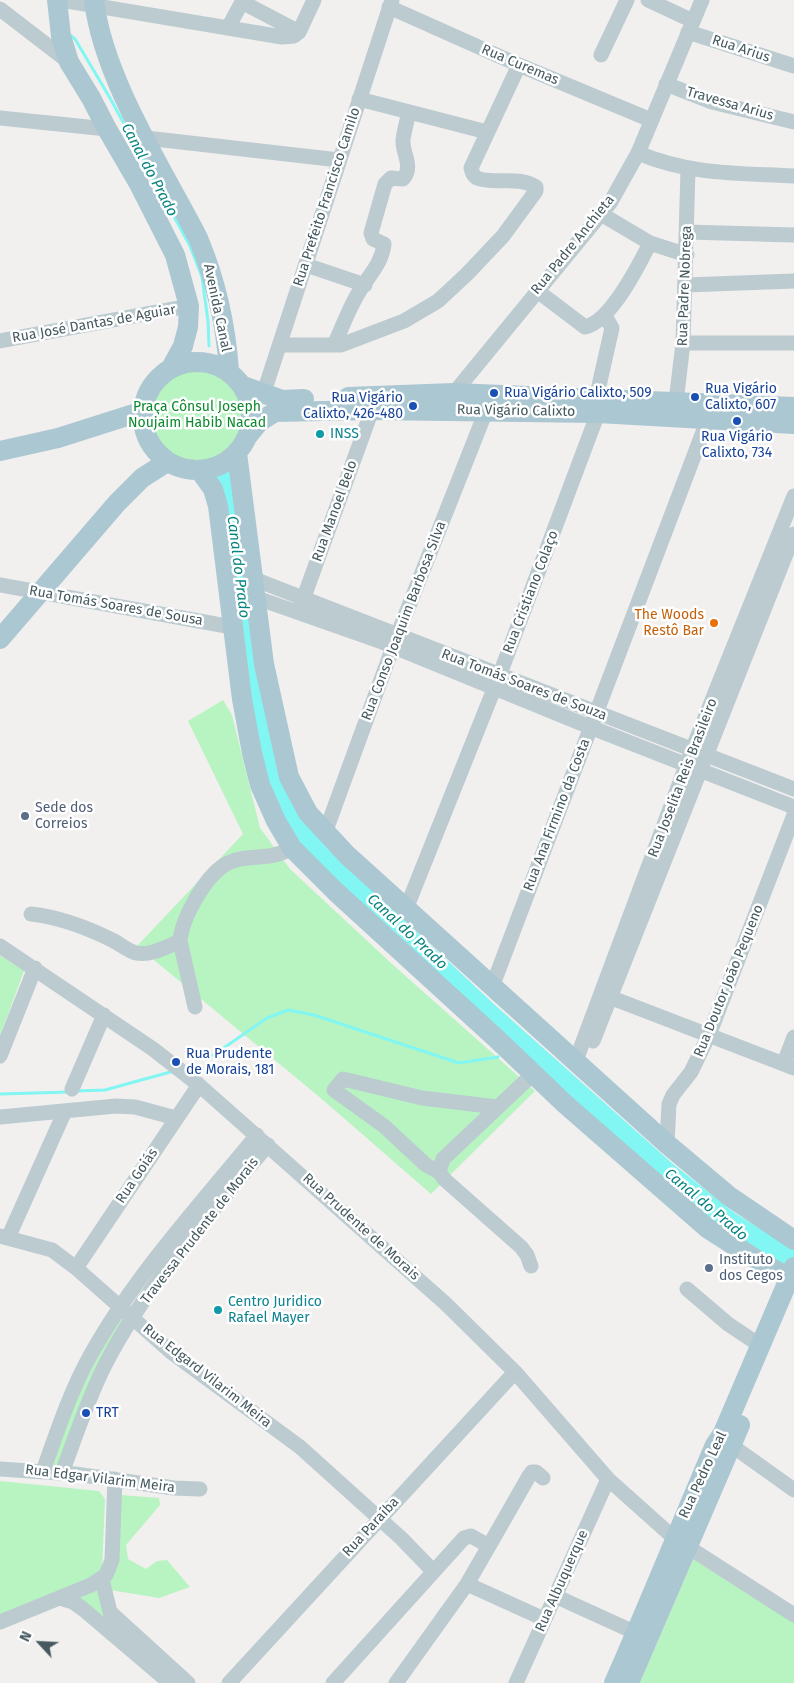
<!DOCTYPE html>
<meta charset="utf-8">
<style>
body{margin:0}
#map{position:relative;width:794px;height:1683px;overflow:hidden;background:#f2efef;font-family:"Fira Sans",sans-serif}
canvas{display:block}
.north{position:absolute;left:15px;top:1618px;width:50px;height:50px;-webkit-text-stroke:4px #fff;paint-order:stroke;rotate:295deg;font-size:14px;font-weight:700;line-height:20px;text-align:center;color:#45595f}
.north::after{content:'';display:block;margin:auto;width:18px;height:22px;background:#45595f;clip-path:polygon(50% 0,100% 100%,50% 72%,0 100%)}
</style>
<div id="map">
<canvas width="794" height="1683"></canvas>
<div class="north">N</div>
</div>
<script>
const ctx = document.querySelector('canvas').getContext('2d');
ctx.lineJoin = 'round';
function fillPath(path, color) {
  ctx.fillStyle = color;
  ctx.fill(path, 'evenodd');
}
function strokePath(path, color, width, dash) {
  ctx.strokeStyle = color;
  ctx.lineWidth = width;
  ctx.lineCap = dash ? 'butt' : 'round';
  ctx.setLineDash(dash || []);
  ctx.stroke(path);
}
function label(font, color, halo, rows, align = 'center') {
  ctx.font = font + ' "Fira Sans",sans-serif';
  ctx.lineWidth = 5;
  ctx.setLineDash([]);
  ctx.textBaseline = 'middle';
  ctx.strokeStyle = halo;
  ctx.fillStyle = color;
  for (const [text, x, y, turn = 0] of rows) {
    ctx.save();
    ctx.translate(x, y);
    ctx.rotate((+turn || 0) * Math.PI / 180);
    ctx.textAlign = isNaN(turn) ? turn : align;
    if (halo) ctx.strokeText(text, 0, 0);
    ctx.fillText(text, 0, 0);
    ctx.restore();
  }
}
fillPath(new Path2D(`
 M151 415a46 46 0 1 1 92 0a46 46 0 1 1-92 0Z
 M 223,700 L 232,715 L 260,828 L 290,869 L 391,963 L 535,1091 L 431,1194 L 323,1100 L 137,946 L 243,834 L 188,721 Z
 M 0,955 L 24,971 L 0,1036 Z
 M 122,1310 L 129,1318 L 61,1470 L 47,1469 L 65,1421 Z
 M 0,1481 L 99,1491 L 105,1499 L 102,1570 L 97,1578 L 0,1617 Z
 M 121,1495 L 159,1498 L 160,1505 L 126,1545 L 128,1559 L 146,1569 L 157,1561 L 167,1560 L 190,1587 L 159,1598 L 110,1590 L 107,1578 Z
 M 695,1555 L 794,1620 L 794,1683 L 640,1683 Z
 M 98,1585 L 105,1612 L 184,1683 L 68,1597 Z`), '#b8f4c1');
fillPath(new Path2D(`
 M 230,471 L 271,727 L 328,849 L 495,1005 L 673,1164 L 735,1213 L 794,1250 L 794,1273 L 725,1235 L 548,1084 L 292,841 L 269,795 L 211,479 Z`), '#81f6f2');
strokePath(new Path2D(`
 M 69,34 L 75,39 L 110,98 L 190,246 L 202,277 L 208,321 L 209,346
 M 212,1056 L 267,1018 L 288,1010 L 314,1015 L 459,1063 L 498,1057
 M 76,1091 L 105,1090 L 174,1071
 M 0,1094 L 69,1092`), '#81f6f2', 3);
strokePath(new Path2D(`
 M 61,0 L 282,37 L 294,36 L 299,32 L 314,0
 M 648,0 L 693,21
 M 242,2 L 299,32
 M 389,7 L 519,65 L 651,120
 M 0,9 L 69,62
 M 228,28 L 243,0
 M 688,32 L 794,66
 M 601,55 L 627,0
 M 666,84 L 712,102 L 794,122
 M 359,99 L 487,132
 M 0,118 L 107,129
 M 146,138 L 339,160
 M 638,153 C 690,175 739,173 794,176
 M 601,214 L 650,243
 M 687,232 L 794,235
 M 306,265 L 365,285
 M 686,285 L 794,281
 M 536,290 L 585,327 C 611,321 639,265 650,243 L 687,255
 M 0,341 L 189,306
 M 683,343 L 794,343
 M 280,345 L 341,345 L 404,321 L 438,301 L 467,274 L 503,236 L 536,191 L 536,187 C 518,175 493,185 477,178 C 473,176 472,172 471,168 L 519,65
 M 334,345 C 342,328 349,308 359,292 C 368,276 382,264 384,244 L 373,239 L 371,233 L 385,184 L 391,178 L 403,179 C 414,166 402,154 403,140 C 404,131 407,121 409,112
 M 454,393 L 610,203 L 638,153 L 702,0
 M 263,395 L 392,0
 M 596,399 L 612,328 L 608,321 L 602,317
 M 676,402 L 683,343 L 688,169
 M 254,579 L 794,789
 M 0,585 L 232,627
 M 257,598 L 382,642 L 590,727 L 794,807
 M 300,608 L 372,410
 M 325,833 L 397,636 L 486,411
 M 406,909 L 500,674 L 598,413
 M 31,914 C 58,917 88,928 112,940 C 119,943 128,951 136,953 C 151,956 166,947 180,941
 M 0,946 L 153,1049 L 199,1085 L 446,1304 L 515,1372 L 608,1479 L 674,1538 L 794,1615
 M 492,987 L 708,419
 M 612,998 L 794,1068
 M 195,1007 L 180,941 C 182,918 206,874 228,863 C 248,853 269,862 292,848
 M 593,1041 L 794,534
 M 0,1056 L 35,968
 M 575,1063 L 692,750 L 794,496
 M 784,1063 L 794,1037
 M 72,1089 L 104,1015
 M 497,1107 L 422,1098 L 343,1079 L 334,1090 L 384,1126 L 426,1165 L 439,1172 L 444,1179 L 521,1247 L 527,1255 L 531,1266
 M 0,1117 L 116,1106 L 135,1107 L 176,1118
 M 667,1144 L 669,1104 L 673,1095 L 691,1072 L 709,1035 L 794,815
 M 439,1172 L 443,1159 L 533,1074
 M 0,1236 L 52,1250 L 76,1268 L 171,1352 L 300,1447 L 401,1538 L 433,1571
 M 8,1238 L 65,1111
 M 76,1268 L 199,1085
 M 687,1289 L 728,1324 L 761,1346
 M 731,1445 L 794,1490
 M 0,1469 L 75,1474 L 174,1488 L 200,1489
 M 43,1471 C 57,1432 70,1392 90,1356 C 135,1275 199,1206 257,1135
 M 62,1473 C 75,1438 87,1401 104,1367 C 143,1289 211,1212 268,1145
 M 489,1546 L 529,1476 L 532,1472 L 536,1472 L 543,1478
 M 102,1579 L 110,1612 L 188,1683
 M 467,1584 L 544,1619
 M 555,1596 L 645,1637
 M 60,1598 L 73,1602 L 83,1609 L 170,1683
 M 0,1622 L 91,1585 L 106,1575 L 112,1560 L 115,1479
 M 229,1683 L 515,1372
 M 333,1683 L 464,1538 L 471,1536 L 489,1546 L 467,1584 L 396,1683
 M 516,1683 L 608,1479`), '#bbcbd0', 15);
strokePath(new Path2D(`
 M 57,0 L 61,36 L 69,62 L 91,98 L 107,129 L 139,184 L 175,255 L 189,306 L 188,327 L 183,346 L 171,368
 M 94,0 C 103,78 162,168 198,238 C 216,281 226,325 229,371
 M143 416a54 54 0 1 1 108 0a54 54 0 1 1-108 0Z
 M 243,386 L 282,400 L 304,399
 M 348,397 L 454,393 L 794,407
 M 247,437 L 259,422 L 275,412 L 372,410 L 598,413 L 794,424
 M 0,451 L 58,438 L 143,411
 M 237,453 L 264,664 L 289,777 L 308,813 L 347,855 L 667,1144 L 729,1196 L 794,1240
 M 200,471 L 213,489 L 218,506 L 242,699 L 252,753 L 260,785 L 276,821 L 292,848 L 336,892 L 499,1041 L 565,1104 L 707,1228 L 760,1262 L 794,1280
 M 0,639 L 117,503 L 142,478 L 167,462
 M 614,1683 C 649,1604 681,1524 715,1445 L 723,1433 L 794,1267
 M 629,1683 L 740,1425`), '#abc7d1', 20);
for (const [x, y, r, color] of [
 [494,393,5,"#1a4fb4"],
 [695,397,5,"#1a4fb4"],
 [413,406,5,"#1a4fb4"],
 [737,421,5,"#1a4fb4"],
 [320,434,5,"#0f9aa8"],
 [714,623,5,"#e8710a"],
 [25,816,5,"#5c6f8a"],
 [176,1062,5,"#1a4fb4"],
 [709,1268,5,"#5c6f8a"],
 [218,1310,5,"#0f9aa8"],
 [86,1413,5,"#1a4fb4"]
]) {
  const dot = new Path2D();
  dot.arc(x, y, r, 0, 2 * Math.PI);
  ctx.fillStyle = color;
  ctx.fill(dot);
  strokePath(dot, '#fff', 2);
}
label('14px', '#45595f', '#fff', [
 ["Rua Arius",741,49,18],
 ["Rua Curemas",520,65,23],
 ["Travessa Arius",730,104,16],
 ["Rua Prefeito Francisco Camilo",327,197,-72],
 ["Rua Padre Anchieta",573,245,-51],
 ["Rua Padre Nobrega",685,286,-88],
 ["Avenida Canal",217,308,78],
 ["Rua José Dantas de Aguiar",94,324,-10],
 ["Rua Vigário Calixto",516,411,1],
 ["Rua Manoel Belo",335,511,-70],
 ["Rua Cristiano Colaço",531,592,-69],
 ["Rua Tomás Soares de Sousa",116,606,10],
 ["Rua Conso Joaquim Barbosa Silva",404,621,-69],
 ["Rua Tomás Soares de Souza",524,685,21],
 ["Rua Joselita Reis Brasileiro",683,778,-69],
 ["Rua Ana Firmino da Costa",557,815,-69],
 ["Rua Doutor João Pequeno",729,981,-68],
 ["Rua Goiás",137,1176,-56],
 ["Rua Prudente de Morais",361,1227,42],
 ["Travessa Prudente de Morais",200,1231,-52],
 ["Rua Edgard Vilarim Meira",207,1376,38],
 ["Rua Pedro Leal",703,1475,-65],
 ["Rua Edgar Vilarim Meira",100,1479,7],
 ["Rua Paraíba",371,1527,-47],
 ["Rua Albuquerque",562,1581,-66]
]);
label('14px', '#164399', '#fff', [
 ["Rua Vigário",705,389],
 ["Calixto, 607",705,405],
 ["Rua Vigário Calixto, 509",504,393],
 ["Rua Vigário",403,398,"right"],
 ["Calixto, 426-480",403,414,"right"],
 ["Rua Vigário",737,437,"center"],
 ["Calixto, 734",737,453,"center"],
 ["Rua Prudente",186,1054],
 ["de Morais, 181",186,1070],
 ["TRT",96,1413]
], 'left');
label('14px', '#0c892d', '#fff', [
 ["Praça Cônsul Joseph",197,407],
 ["Noujaim Habib Nacad",197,423]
]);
label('14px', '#0d838f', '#fff', [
 ["INSS",330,434],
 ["Centro Juridico",228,1302],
 ["Rafael Mayer",228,1318]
], 'left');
label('14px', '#c56008', '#fff', [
 ["The Woods",704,615],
 ["Restô Bar",704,631]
], 'right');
label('14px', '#4e5e75', '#fff', [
 ["Sede dos",35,808],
 ["Correios",35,824],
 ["Instituto",719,1260],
 ["dos Cegos",719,1276]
], 'left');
label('italic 15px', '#058481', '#fff', [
 ["Canal do Prado",149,170,62],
 ["Canal do Prado",238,567,83],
 ["Canal do Prado",407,932,43],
 ["Canal do Prado",706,1205,40]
]);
</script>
